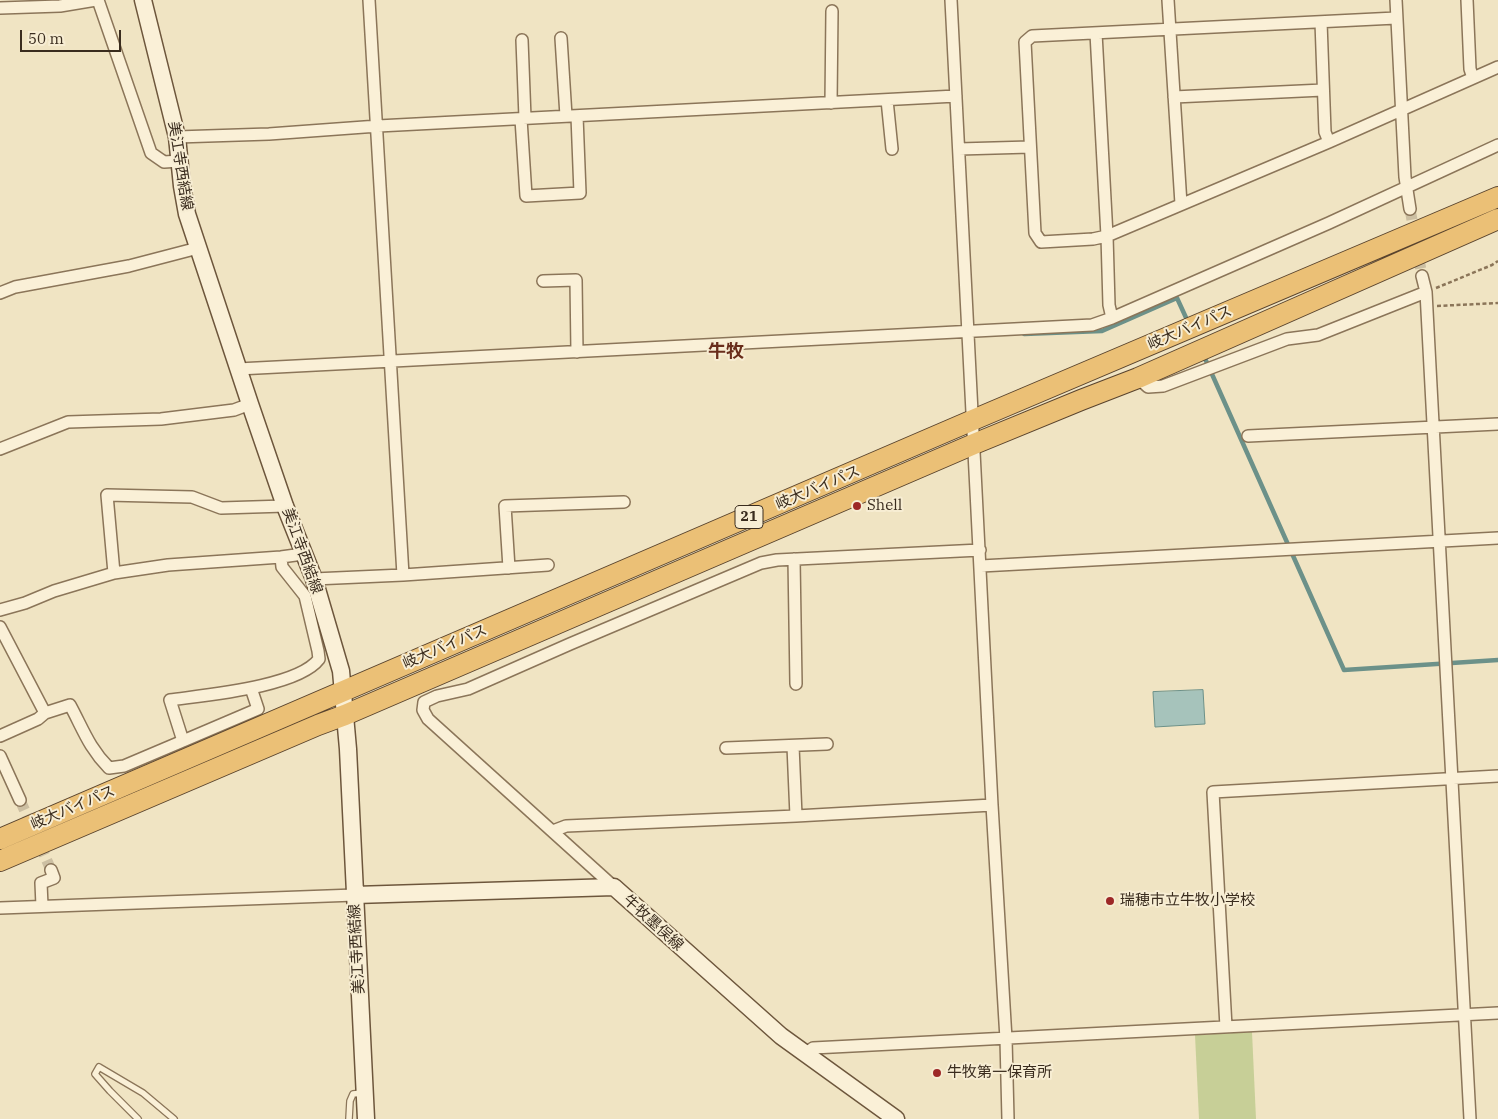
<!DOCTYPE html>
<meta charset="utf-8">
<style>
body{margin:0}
#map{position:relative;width:1498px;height:1119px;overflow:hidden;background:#f0e4c3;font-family:"IBM Plex Serif",serif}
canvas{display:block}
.scale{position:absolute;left:20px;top:30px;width:101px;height:22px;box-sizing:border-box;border:2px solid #3a2c1e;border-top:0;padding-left:6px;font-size:15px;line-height:18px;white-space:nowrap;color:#3a2c1e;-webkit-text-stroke:4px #f7edd3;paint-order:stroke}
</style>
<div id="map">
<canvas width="1498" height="1119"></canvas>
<div class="scale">50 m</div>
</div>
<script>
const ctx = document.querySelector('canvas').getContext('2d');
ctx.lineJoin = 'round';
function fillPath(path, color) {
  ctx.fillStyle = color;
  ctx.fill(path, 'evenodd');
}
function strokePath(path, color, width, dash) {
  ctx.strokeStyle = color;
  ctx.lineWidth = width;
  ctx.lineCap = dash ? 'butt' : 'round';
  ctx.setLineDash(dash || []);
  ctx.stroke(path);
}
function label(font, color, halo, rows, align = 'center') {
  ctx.font = font + ' "IBM Plex Serif","Noto Sans JP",serif';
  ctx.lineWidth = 4;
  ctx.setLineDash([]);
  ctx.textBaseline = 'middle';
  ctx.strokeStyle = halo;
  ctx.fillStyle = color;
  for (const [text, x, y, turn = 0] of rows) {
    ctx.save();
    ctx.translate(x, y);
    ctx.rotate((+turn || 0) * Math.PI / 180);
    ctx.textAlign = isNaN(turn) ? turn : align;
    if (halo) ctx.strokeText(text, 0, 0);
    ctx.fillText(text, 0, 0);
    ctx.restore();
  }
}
fillPath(new Path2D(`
 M 1252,1032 L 1256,1119 L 1199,1119 L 1195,1035 Z`), '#c7cf97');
const water = new Path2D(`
 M 1203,690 L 1205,724 L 1155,727 L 1153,692 Z`);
fillPath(water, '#a6c3bb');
strokePath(water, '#6c9189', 1);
strokePath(new Path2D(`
 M 1024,334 L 1102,331 L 1177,298 L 1188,322
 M 1203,354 L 1344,670 L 1498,660`), '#6c9189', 4.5);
strokePath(new Path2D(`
 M 1410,209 L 1422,276
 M 20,800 L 51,870`), '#ccbfa2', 11, [11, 5.5]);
const service = new Path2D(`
 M 138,1119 L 110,1091 L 95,1074 L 99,1067 L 143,1093 L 174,1119
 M 349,1119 L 350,1101 L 353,1094 L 362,1093`);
const minor = new Path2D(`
 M 98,0 L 151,153 L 164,162 L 180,161
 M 369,0 L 403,575
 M 951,0 L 992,805 L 1006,1039 L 1008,1119
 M 1168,0 L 1181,204
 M 1396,0 L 1405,177 L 1410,209
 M 1467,0 L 1470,69 L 1473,78
 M 0,8 L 60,6 L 96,0
 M 1396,18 L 1032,36 L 1025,42 L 1035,233 L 1041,242 L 1093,239 L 1107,236 L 1329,142 L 1498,67
 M 1321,22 L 1325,132 L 1329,142
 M 1096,33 L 1107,236 L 1109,305 L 1112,318
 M 561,38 L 566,116
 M 522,40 L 525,118
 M 1174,97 L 1323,90
 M 887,100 L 892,149
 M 831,103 L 832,11
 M 521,119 L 526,196 L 580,193 L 577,116
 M 177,137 L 269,134 L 378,126 L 956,96
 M 959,149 L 1030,147
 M 1422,276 L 1426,292 L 1470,1119
 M 543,281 L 576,280 L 577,352
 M 0,293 L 15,287 L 129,266 L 198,248
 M 238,369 L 1092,325 L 1112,318 L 1329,223 L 1498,145
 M 1138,378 L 1148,387 L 1163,386 L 1287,339 L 1318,335 L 1426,292
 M 1248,436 L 1498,424
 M 0,449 L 68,422 L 161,419 L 234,410 L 250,404
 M 794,559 L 796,684
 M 981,566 L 1498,538
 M 509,568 L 505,506 L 624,502
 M 114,573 L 107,495 L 192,497 L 221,508 L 285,506
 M 314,579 L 403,575 L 548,565
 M 0,610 L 25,603 L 54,591 L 114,573 L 168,565 L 281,557 L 303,554
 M 0,627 L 45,713 L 70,705 C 83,729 89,748 109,768 L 124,766 L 183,741 L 170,700 C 205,695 298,687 319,659 L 318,651 L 305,596 L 282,567 L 281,557
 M 0,736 L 38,719 L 45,713
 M 183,741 L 258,709 L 251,688
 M 793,746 L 796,816
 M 726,748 L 827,744
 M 0,756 L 20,800
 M 553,831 L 566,826 L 796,816 L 992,805
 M 614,887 L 428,719 L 423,710 L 424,702 L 437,696 L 468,689 L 570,644 L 761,563 L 777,560 L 980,550
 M 42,906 L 41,883 L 54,878 L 51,870
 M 0,908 L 355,895
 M 1226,1027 L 1213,792 L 1498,776
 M 805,1054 L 813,1048 L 1498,1013`);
const secondary = new Path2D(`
 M 143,0 L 177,137 L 182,186 L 187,214 L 250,404 L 285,506 L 314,579 L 341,671 L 348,749 L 366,1119
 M 355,895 L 614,887 L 781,1036 L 896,1119`);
const trunk = new Path2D(`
 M 0,839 L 973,420 L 1498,197
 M 0,861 L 318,725 L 345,715 L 974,444 L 1081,400 L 1138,378 L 1498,219`);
strokePath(service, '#8b7559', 8);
strokePath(minor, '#8b7559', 14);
strokePath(secondary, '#6d563c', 19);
strokePath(trunk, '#59432d', 22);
strokePath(new Path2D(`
 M 1436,288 L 1492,265 L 1498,261
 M 1437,306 L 1498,303`), '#8b7559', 2.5, [4, 2.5]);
strokePath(service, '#faf0d7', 5.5);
strokePath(minor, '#faf0d7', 11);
strokePath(secondary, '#faf0d7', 16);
strokePath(trunk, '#ebc076', 20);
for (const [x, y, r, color] of [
 [857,506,5,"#9d2827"],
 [1110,901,5,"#9d2827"],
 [937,1073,5,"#9d2827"]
]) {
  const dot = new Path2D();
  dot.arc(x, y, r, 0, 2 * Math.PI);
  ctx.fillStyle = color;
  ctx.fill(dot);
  strokePath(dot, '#f7edd3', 2);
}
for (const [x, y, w] of [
 [749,517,28]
]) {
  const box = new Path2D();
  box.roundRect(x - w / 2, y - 11.5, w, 23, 4);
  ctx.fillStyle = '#f7edd3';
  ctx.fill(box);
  strokePath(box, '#3a2c1e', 1);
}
label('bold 14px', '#3a2c1e', null, [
 ["21",749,517]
]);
label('15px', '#3a2c1e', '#f7edd3', [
 ["美江寺西結線",180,166,81],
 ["岐大バイパス",1190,328,-23],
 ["岐大バイパス",818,488,-23],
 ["美江寺西結線",302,551,70],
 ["岐大バイパス",445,647,-23],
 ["岐大バイパス",73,808,-23],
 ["牛牧墨俣線",653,923,42],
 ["美江寺西結線",357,949,-93]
]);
label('15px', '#3a2c1e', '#f7edd3', [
 ["Shell",867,506],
 ["瑞穂市立牛牧小学校",1120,901],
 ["牛牧第一保育所",947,1073]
], 'left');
label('bold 18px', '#692d1b', '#f7edd3', [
 ["牛牧",726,352]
]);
</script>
